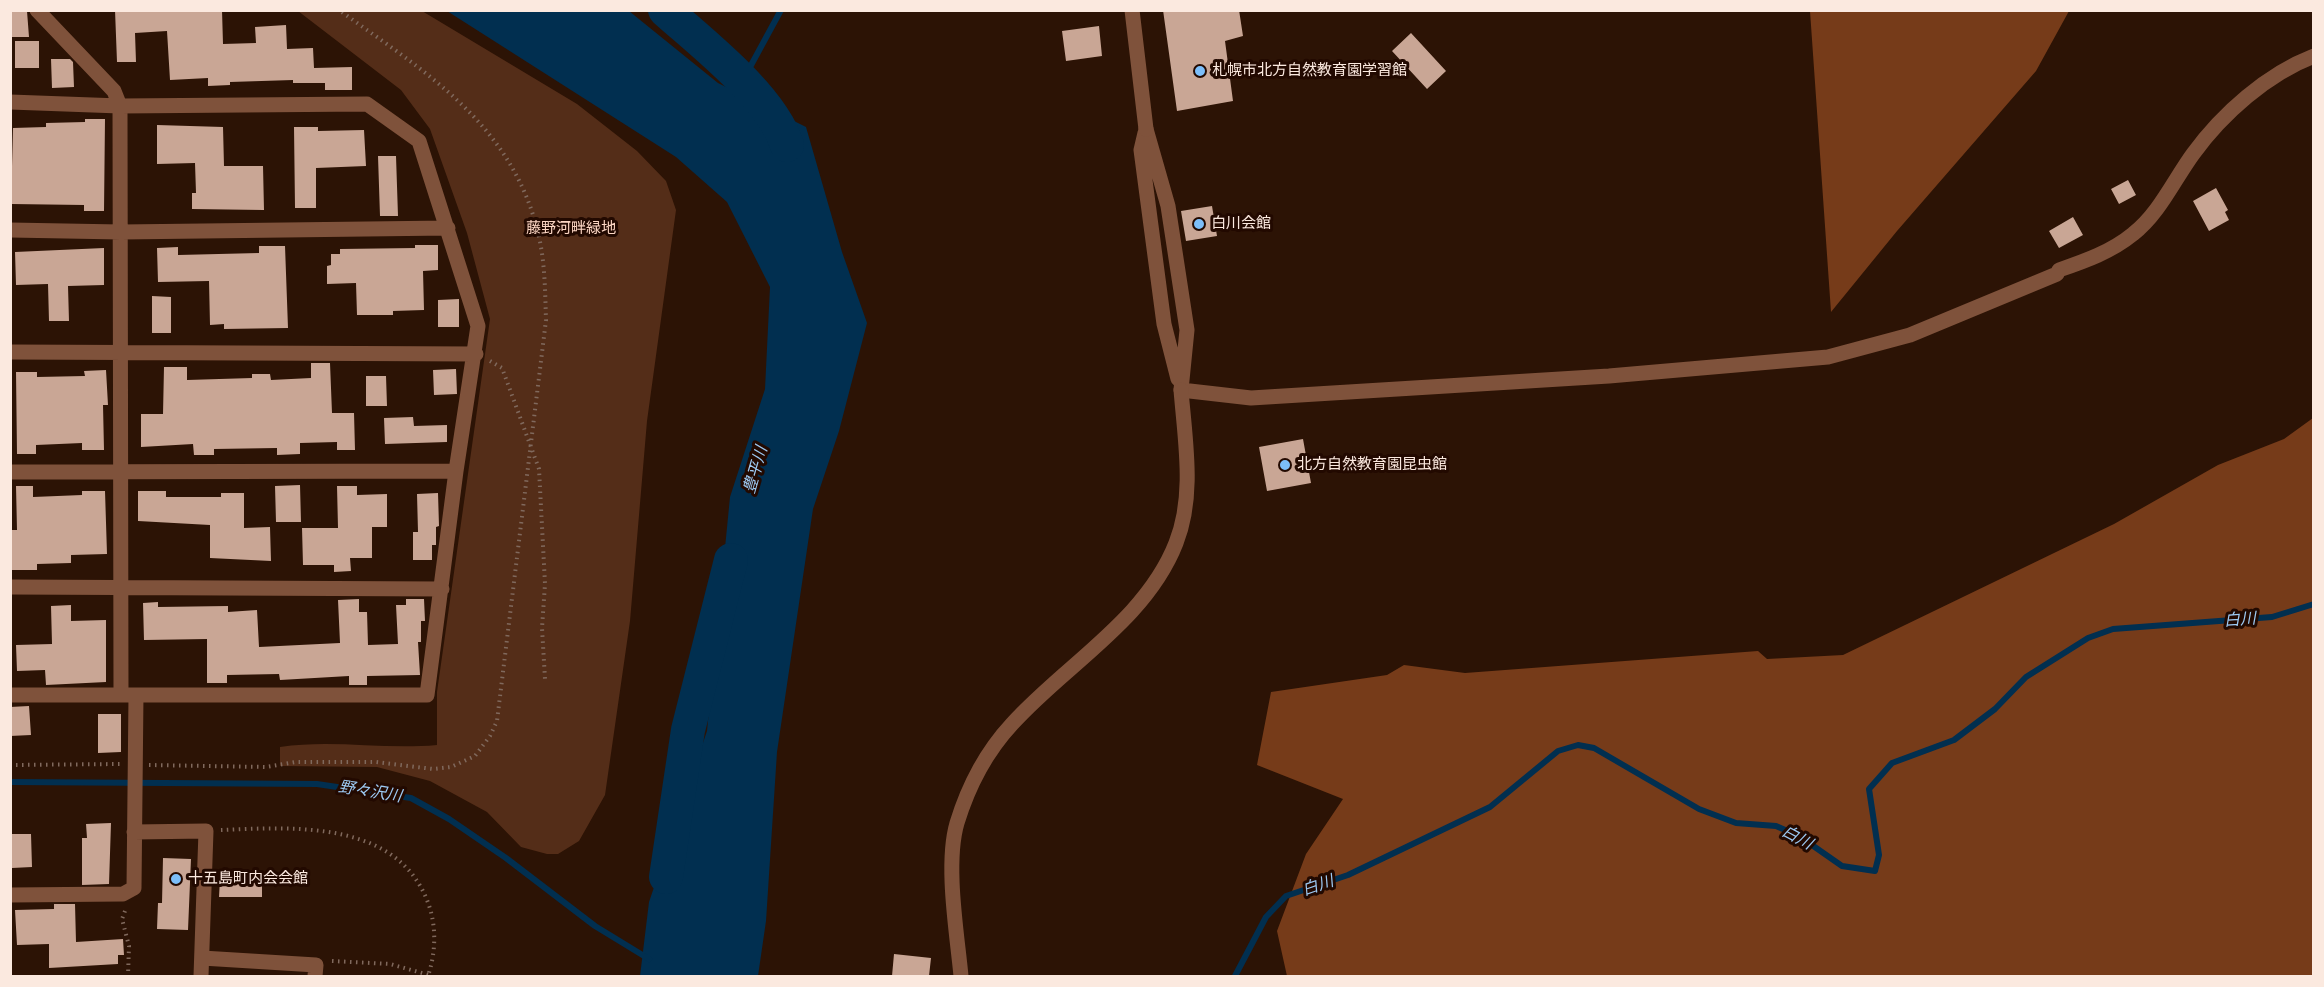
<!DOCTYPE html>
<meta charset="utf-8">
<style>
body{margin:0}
#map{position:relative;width:2324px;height:987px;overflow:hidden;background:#2c1305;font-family:"Open Sans",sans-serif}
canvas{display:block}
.frame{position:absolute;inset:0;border:12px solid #fbe9df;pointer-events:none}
</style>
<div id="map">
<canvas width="2324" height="987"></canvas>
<div class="frame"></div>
</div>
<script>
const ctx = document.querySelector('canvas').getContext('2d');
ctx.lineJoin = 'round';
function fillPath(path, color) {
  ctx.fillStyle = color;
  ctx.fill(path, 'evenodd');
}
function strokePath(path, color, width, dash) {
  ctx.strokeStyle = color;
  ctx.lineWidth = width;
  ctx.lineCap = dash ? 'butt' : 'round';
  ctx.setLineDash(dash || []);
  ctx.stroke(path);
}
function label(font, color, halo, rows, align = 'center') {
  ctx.font = font + ' "Open Sans","Noto Sans JP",sans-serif';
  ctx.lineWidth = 6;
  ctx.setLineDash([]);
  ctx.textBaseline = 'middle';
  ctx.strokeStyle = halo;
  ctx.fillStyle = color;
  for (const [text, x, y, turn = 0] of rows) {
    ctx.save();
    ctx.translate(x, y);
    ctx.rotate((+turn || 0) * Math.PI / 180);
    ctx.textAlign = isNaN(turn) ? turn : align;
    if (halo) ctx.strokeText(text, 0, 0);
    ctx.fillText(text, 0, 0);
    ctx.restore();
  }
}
fillPath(new Path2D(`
 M 298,11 L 422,11 L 577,104 L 637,151 L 666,181 L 676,210 L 647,421 L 630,621 L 605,795 L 579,841 L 558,854 L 547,854 L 521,847 L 487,812 L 430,781 L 377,767 L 280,766 L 280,747 C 333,739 383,750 437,745 L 437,692 L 490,319 L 467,233 L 430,129 L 401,90 Z`), '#542d18');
fillPath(new Path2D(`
 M 1810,11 L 2069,11 L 2036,71 L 1897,231 L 1831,312 Z
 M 2313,418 L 2313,976 L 1287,976 L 1277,931 L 1306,854 L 1343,799 L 1257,765 L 1271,692 L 1387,675 L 1404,665 L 1465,673 L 1758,651 L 1767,659 L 1843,655 L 2114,524 L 2218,465 L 2284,439 Z`), '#763b19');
fillPath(new Path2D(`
 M 447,11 L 629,11 L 718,83 L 806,127 L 842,252 L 867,323 L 839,431 L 813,509 L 777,752 L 766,921 L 758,976 L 640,976 L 649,902 L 707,731 L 730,497 L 765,389 L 770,287 L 727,202 L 676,157 Z`), '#012f50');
strokePath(new Path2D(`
 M 743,80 L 781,10
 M 10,782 L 317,784 L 411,798 L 449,819 L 506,858 L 595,926 L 649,959
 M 1235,976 L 1266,917 L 1286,896 L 1348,875 L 1490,807 L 1558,751 L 1578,745 L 1594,748 L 1699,809 L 1736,823 L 1776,826 L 1799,836 L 1842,866 L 1875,871 L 1879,855 L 1869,789 L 1892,763 L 1954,740 L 1995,709 L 2026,677 L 2088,638 L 2113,629 L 2272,617 L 2314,604`), '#012f50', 6);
strokePath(new Path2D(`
 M 665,10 C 703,44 771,96 787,145
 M 666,877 L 688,730 L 731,560`), '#012f50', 34);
fillPath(new Path2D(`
 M 115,10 L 222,10 L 223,44 L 256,43 L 255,27 L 286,25 L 287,49 L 313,48 L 314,68 L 352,67 L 352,90 L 325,90 L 325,83 L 293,83 L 293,80 L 230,82 L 230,85 L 208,86 L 208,78 L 170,80 L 167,31 L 135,33 L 136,62 L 117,62 Z
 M 1163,10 L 1239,10 L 1243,36 L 1225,41 L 1233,101 L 1177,111 Z
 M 27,11 L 29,37 L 10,37 L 10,12 Z
 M 1099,26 L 1102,56 L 1066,61 L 1062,31 Z
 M 1411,33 L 1446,71 L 1427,89 L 1392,51 Z
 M 15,41 L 39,41 L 39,68 L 15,68 Z
 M 51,59 L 70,59 L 73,62 L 74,87 L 52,88 Z
 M 85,119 L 105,119 L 104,211 L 84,211 L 84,205 L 11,204 L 13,128 L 46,127 L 46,123 L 85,122 Z
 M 157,125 L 223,127 L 224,166 L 263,166 L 264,210 L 192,209 L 192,193 L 196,193 L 195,163 L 157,164 Z
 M 294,127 L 318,127 L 318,131 L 364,130 L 366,166 L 316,168 L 316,208 L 295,208 Z
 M 378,156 L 396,156 L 398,216 L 380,216 Z
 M 2128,180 L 2136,195 L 2119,204 L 2111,189 Z
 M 2216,188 L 2228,210 L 2225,212 L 2229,220 L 2209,231 L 2193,201 Z
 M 1212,206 L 1217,236 L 1186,241 L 1181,211 Z
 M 2073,217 L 2083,235 L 2059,248 L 2049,231 Z
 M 415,245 L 438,245 L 438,270 L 423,271 L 424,310 L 393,311 L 393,315 L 357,315 L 356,283 L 327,284 L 327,266 L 331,265 L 331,254 L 340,254 L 340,249 L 415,248 Z
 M 259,246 L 285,246 L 288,328 L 224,329 L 224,324 L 210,325 L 209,281 L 158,282 L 157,248 L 178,247 L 178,255 L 259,253 Z
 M 104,248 L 104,285 L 68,286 L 69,321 L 49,321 L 48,284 L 16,285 L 15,252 Z
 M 152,296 L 171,297 L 171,333 L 152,333 Z
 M 459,299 L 459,327 L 438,327 L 438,300 Z
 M 311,363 L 330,363 L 332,413 L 354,413 L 355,450 L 337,450 L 337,442 L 300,443 L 300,454 L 277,455 L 277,448 L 214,449 L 214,455 L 194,455 L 193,444 L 141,447 L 141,414 L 163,414 L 164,367 L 187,367 L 187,380 L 252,378 L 252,374 L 270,374 L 271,380 L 311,378 Z
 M 456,369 L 457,394 L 434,395 L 433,370 Z
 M 106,370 L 108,405 L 103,405 L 104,450 L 82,450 L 82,443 L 36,445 L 36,454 L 17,454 L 16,372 L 37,372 L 37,377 L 85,376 L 84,371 Z
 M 366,376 L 386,376 L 387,406 L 366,406 Z
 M 413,417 L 414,426 L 447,425 L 447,442 L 385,444 L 384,418 Z
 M 1303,439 L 1311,483 L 1267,491 L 1259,447 Z
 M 300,485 L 301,522 L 276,522 L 275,486 Z
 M 16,486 L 33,486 L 33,497 L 82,495 L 82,491 L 105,491 L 107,554 L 71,555 L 71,563 L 37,564 L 37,570 L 10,570 L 10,530 L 17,530 Z
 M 337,486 L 357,486 L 357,495 L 387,494 L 387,527 L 372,527 L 372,558 L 350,558 L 351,571 L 334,572 L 334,565 L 303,565 L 302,528 L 338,528 Z
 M 138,491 L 166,491 L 166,497 L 221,497 L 221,493 L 244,493 L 244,528 L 270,527 L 271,561 L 210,558 L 210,525 L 138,521 Z
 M 438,493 L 439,526 L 436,527 L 436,545 L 432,545 L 432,560 L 413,560 L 413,532 L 418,532 L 417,494 Z
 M 359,599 L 359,612 L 367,612 L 368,645 L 398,644 L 396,605 L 406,605 L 406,599 L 424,599 L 425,621 L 421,621 L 421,642 L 418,642 L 420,675 L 367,676 L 367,685 L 349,685 L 349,676 L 280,680 L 279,674 L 227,675 L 227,683 L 207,683 L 207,639 L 144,640 L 143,603 L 158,602 L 158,607 L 228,606 L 228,612 L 257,610 L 259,647 L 340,643 L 338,600 Z
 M 71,605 L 71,621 L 106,620 L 106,682 L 46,685 L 45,670 L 17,671 L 16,645 L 52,644 L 51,606 Z
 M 29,706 L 31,735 L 10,736 L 10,707 Z
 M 98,714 L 121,714 L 121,752 L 98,753 Z
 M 111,823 L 109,884 L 82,885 L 82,838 L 87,838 L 86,824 Z
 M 11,834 L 31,834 L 32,867 L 12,868 Z
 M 163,858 L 191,859 L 188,930 L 157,929 L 158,903 L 162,903 Z
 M 227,875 L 262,879 L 262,897 L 219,897 L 220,879 L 227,879 Z
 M 54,904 L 75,904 L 76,942 L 123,939 L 124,955 L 118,955 L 118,964 L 49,968 L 49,944 L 17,945 L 15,910 L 54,909 Z
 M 894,954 L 931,958 L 929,976 L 892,976 Z`), '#c9a695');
strokePath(new Path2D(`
 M 490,361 L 502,368 L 539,469 L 545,584 L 542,628 L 545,679
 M 10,765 L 121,764
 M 149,765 L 266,767 L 296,762 L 376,762 L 433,769 L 451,767 L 475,756 L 490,736 L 497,721 L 546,320 C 545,289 545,258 537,229 C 510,122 422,70 339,10
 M 221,830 C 293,827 395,820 427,900 C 437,925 436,952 428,976
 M 125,911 L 122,919 L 129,946 L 128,976
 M 332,961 L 390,964 L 429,975`), '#80695d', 4, [1.5, 4.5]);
strokePath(new Path2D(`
 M 37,10 L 114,91 L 120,106 L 121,695
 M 10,102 L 120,106 L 367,104 L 419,141 L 478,326 L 456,471 L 427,695 L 10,695
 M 1146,129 L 1168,206 L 1187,330 L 1181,390
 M 1145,133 L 1141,150 L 1164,324 L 1178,379
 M 10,230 L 121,232 L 448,228
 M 10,352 L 476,354
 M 1181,390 L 1251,398 L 1609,376 L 1828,357 L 1910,335 L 2057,274 L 2059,270 C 2085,261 2111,252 2133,234 C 2159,214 2174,180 2193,154 C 2222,114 2267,74 2314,56
 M 10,472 L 456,471
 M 10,587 L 442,589
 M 134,832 L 206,831 L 201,976
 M 10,895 L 123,894 L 134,888 L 136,695
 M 202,958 L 316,965 L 315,976`), '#7f523b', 15);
strokePath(new Path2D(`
 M 1132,10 L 1146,129
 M 961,976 C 957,933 945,864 957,823 C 968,787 987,751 1012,724 C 1065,665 1146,620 1176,543 C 1195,495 1185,441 1181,390`), '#7f523b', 15);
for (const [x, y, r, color] of [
 [1200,71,6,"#7cbef9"],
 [1199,224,6,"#7cbef9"],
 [1285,465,6,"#7cbef9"],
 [176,879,6,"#7cbef9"]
]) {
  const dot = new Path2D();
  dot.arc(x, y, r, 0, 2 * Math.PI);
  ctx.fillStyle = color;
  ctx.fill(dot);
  strokePath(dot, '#220900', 2);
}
label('15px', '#fbe9df', '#220900', [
 ["札幌市北方自然教育園学習館",1212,71],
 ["白川会館",1211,224],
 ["北方自然教育園昆虫館",1297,465],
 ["十五島町内会会館",188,879]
], 'left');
label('15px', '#fdd7c4', '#220900', [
 ["藤野河畔緑地",571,229]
]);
label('italic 16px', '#9dcaf3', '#220900', [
 ["豊平川",756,470,-74],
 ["白川",2240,620,-4],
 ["野々沢川",370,792,9],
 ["白川",1797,838,28],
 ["白川",1318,886,-19]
]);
</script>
